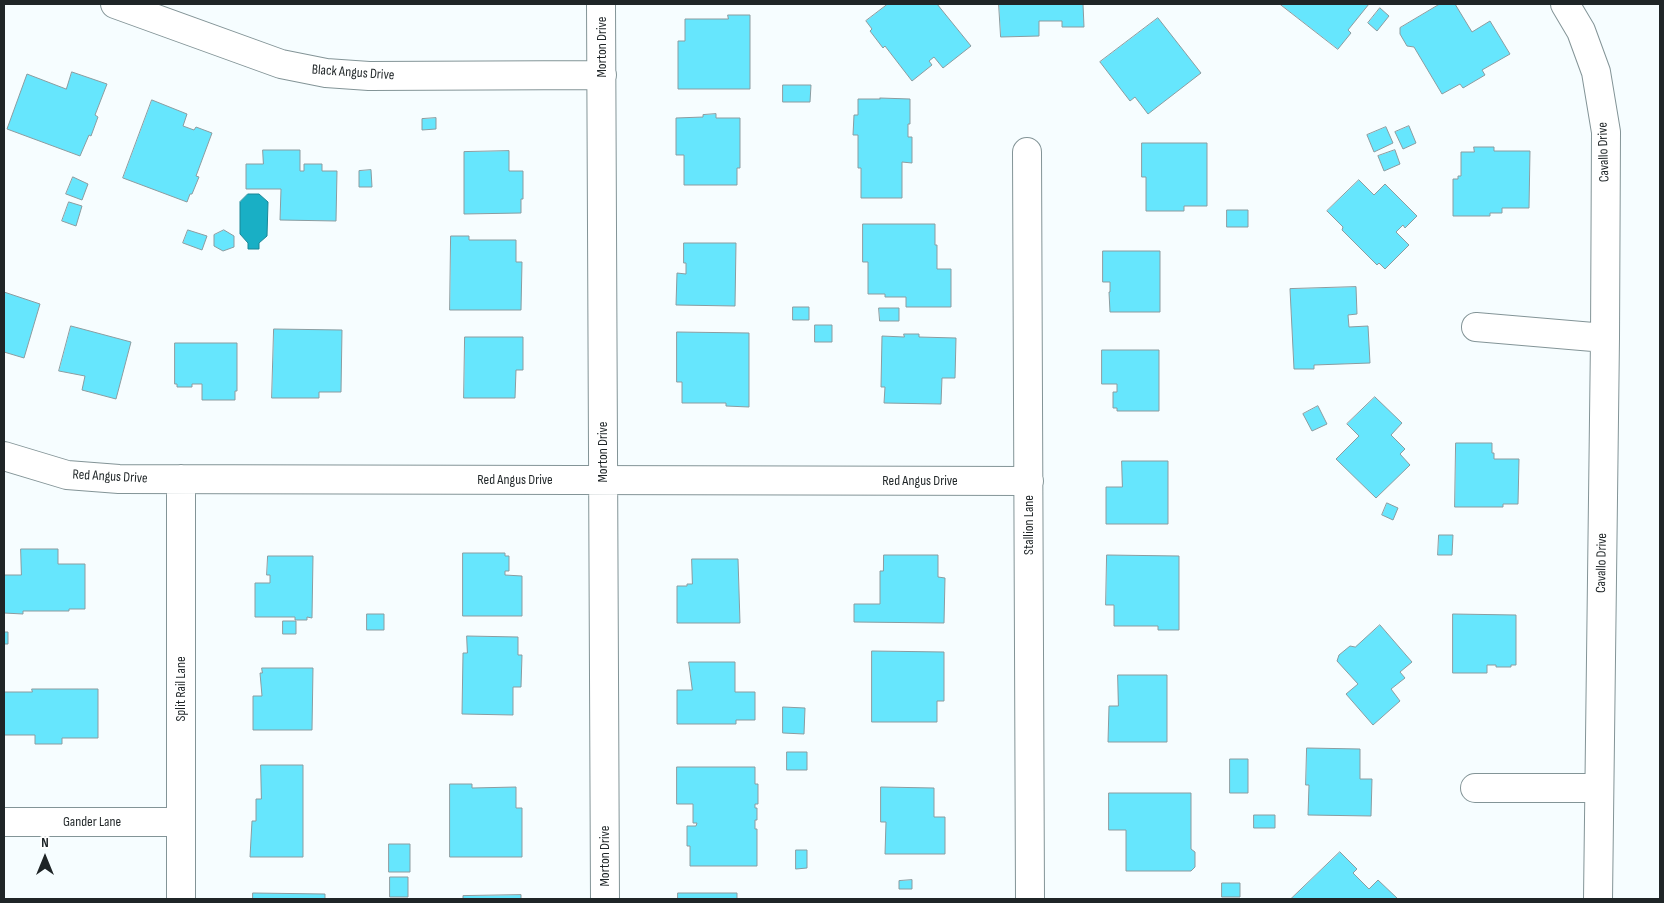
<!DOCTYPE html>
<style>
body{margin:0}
#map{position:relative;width:1664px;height:903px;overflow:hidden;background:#f6fdff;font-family:"Sofia Sans Condensed",sans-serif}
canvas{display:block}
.frame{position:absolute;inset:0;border:5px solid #1f2527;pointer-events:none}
.north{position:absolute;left:20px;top:833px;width:50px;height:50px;-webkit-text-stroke:4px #fff;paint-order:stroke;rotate:0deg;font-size:14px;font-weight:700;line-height:20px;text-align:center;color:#1f2527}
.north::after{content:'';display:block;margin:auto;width:18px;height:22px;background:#1f2527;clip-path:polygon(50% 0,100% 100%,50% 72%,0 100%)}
</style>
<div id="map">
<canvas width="1664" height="903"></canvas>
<div class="frame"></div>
<div class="north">N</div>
</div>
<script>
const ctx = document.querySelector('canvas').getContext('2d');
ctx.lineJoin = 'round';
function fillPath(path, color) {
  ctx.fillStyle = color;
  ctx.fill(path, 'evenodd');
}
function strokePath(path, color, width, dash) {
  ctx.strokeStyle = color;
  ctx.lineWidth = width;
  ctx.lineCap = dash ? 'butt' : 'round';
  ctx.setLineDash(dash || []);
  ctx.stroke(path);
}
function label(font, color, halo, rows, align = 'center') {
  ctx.font = font + ' "Sofia Sans Condensed",sans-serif';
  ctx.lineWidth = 4;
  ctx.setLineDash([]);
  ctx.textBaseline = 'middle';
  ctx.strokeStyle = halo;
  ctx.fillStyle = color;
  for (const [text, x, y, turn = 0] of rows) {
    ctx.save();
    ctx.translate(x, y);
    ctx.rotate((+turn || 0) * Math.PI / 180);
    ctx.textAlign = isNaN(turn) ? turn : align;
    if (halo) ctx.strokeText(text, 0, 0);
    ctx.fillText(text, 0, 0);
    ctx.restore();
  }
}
const water = new Path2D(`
 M 248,194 L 259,194 L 268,202 L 267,236 L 259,243 L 259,249 L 248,249 L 248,243 L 240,234 L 240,202 Z`);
fillPath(water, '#19afc5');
strokePath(water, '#1b8696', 1);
const building = new Path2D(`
 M 888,4 L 937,4 L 971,46 L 943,68 L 934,57 L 929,61 L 932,65 L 912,81 L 885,46 L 883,48 L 870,31 L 872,29 L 866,21 Z
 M 999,4 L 1083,4 L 1084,27 L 1062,27 L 1062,21 L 1039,21 L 1039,36 L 1001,37 Z
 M 1280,4 L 1369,4 L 1348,30 L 1351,33 L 1338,49 Z
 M 1440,4 L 1455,4 L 1472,32 L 1490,21 L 1510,54 L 1482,70 L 1485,75 L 1463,88 L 1460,84 L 1442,94 L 1414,47 L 1407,46 L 1400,34 L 1400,28 Z
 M 1380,8 L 1389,16 L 1377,31 L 1368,23 Z
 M 728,15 L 750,15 L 750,89 L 678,89 L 678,41 L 685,41 L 685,19 L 728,19 Z
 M 1158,18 L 1201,73 L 1148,114 L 1135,97 L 1130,101 L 1100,62 Z
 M 72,72 L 107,84 L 95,115 L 98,117 L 91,136 L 89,135 L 80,156 L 7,129 L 27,74 L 66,89 Z
 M 783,85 L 811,85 L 810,102 L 783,102 Z
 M 880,98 L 910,99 L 910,124 L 908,124 L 908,137 L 912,137 L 912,163 L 902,162 L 902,198 L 861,198 L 861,168 L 858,168 L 858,135 L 853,135 L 854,115 L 858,115 L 858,99 L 880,99 Z
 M 152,100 L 187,114 L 183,126 L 194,130 L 196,127 L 212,133 L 196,176 L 199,177 L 192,194 L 190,194 L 187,202 L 123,178 Z
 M 716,114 L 716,118 L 740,118 L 740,168 L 737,168 L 737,185 L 684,185 L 684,155 L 676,155 L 676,118 L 703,117 L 703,115 Z
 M 436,118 L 436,129 L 422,130 L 422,119 Z
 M 1409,126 L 1416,143 L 1403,149 L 1395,132 Z
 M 1386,127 L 1393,143 L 1374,152 L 1367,135 Z
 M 1142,143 L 1207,143 L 1207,206 L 1184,206 L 1184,211 L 1146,211 L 1146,177 L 1142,177 Z
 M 1474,147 L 1494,147 L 1494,151 L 1530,151 L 1529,208 L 1502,208 L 1502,213 L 1490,213 L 1490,216 L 1453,216 L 1453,179 L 1458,179 L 1458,176 L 1461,176 L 1461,152 L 1474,152 Z
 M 263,150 L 300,150 L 300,171 L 304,171 L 304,164 L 322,164 L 322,171 L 337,171 L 336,221 L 280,220 L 281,189 L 246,189 L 246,164 L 263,164 Z
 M 1395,150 L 1400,164 L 1384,171 L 1378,156 Z
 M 509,151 L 509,171 L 523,171 L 523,199 L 521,199 L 521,213 L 464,214 L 464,152 Z
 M 371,170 L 372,187 L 359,187 L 359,171 Z
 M 73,177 L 88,184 L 82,200 L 66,194 Z
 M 1359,180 L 1374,195 L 1385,184 L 1417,216 L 1405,228 L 1403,225 L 1396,232 L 1409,245 L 1385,269 L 1379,263 L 1377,265 L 1342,230 L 1343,227 L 1327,211 Z
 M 69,202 L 82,206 L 76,226 L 62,221 Z
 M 1227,210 L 1248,210 L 1248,227 L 1227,227 Z
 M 863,224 L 935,224 L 935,245 L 937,245 L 937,269 L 951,269 L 951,307 L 906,307 L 906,297 L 885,297 L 885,294 L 868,294 L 868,262 L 863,262 Z
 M 188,230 L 207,236 L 202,250 L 183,243 Z
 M 224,230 L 234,236 L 234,247 L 223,251 L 214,246 L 214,235 Z
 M 451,236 L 469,236 L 469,240 L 516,240 L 516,262 L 522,262 L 521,310 L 450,310 Z
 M 684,243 L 736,243 L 735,306 L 676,305 L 677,273 L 686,274 L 686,263 L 684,263 Z
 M 1103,251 L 1160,251 L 1160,312 L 1110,312 L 1109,292 L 1110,292 L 1110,282 L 1103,282 Z
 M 1356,287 L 1357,314 L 1348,315 L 1349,327 L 1368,326 L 1370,363 L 1314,365 L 1314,369 L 1294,369 L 1290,289 Z
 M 4,292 L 40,304 L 24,358 L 4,352 Z
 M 793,307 L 809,307 L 809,320 L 793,320 Z
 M 879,308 L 899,308 L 899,321 L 880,321 Z
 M 815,325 L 832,325 L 832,342 L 815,342 Z
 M 71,326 L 131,342 L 116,399 L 82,390 L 85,376 L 59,371 Z
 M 274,329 L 342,330 L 341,392 L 319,392 L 319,398 L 272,398 Z
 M 677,332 L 749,333 L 749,407 L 726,406 L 726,403 L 682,403 L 682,382 L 677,382 Z
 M 904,334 L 919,334 L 919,337 L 956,338 L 955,378 L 942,378 L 941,404 L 884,403 L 885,387 L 881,387 L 882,336 L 904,337 Z
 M 465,337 L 523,337 L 523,370 L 516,370 L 515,398 L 464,398 Z
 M 175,343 L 237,343 L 237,391 L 235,391 L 235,400 L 202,400 L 202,384 L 192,384 L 192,387 L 177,387 L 177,384 L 175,384 Z
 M 1102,350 L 1159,350 L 1159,411 L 1117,411 L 1117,408 L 1113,408 L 1113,392 L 1117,392 L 1117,384 L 1102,384 Z
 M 1375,397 L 1402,423 L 1391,435 L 1405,449 L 1400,454 L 1410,465 L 1376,498 L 1336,459 L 1359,436 L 1347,424 Z
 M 1318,406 L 1327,424 L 1312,431 L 1303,414 Z
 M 1456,443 L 1492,443 L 1492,453 L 1494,453 L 1494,459 L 1519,459 L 1518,504 L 1503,504 L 1503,507 L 1455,507 Z
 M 1122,461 L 1168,461 L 1168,524 L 1106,524 L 1106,487 L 1122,487 Z
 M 1387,503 L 1398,508 L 1393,520 L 1382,515 Z
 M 1439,535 L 1453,535 L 1452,555 L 1438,555 Z
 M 21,549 L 58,549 L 58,564 L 85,564 L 85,609 L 69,609 L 69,611 L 23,611 L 23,614 L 4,613 L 4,575 L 21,575 Z
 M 463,553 L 505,553 L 505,556 L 509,556 L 509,571 L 505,571 L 505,575 L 522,576 L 522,616 L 463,616 Z
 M 884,555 L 938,555 L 938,577 L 945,578 L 944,623 L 854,622 L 854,604 L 880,604 L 880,571 L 883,571 Z
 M 1107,555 L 1179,556 L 1179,630 L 1158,630 L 1158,626 L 1114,626 L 1114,605 L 1106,605 Z
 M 268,556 L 313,556 L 312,618 L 307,617 L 307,620 L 295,620 L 295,617 L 255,617 L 255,583 L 270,583 L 270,575 L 267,575 Z
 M 692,559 L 738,559 L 740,623 L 677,623 L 677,586 L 687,586 L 687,584 L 692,584 Z
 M 367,614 L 384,614 L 384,630 L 367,630 Z
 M 1453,614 L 1516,615 L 1516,665 L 1511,665 L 1511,667 L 1496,667 L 1496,665 L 1487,665 L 1487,673 L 1453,673 Z
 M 283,621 L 296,621 L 296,634 L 283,634 Z
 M 1380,625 L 1412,662 L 1400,672 L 1405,678 L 1391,689 L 1400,701 L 1373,725 L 1346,694 L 1358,684 L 1337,661 L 1339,655 L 1350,646 L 1355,647 Z
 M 4,632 L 8,632 L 8,644 L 4,644 Z
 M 467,636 L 518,637 L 518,655 L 522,655 L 521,687 L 513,687 L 513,715 L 462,714 L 463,653 L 467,653 Z
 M 872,651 L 944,652 L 944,701 L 937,701 L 937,722 L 872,722 Z
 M 689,662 L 735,662 L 735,692 L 755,692 L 755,720 L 736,720 L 736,724 L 677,724 L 677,690 L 692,690 Z
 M 262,668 L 313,668 L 312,730 L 253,730 L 253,696 L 262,696 L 260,673 L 262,673 Z
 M 1118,675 L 1167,675 L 1167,742 L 1108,742 L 1109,706 L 1118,706 Z
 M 32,689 L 98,689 L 98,738 L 62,738 L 62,744 L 35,744 L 35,735 L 4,735 L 4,692 L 32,692 Z
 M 783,707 L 805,708 L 804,734 L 783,733 Z
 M 1307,748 L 1360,749 L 1360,779 L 1372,779 L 1371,816 L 1308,815 L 1309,785 L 1306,785 Z
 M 787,752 L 807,752 L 807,770 L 787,770 Z
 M 1230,759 L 1248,759 L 1248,793 L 1230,793 Z
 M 261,765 L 303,765 L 303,857 L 250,857 L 252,821 L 256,821 L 256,799 L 261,799 Z
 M 677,767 L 755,767 L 755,784 L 758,784 L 758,804 L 755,804 L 755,808 L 757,808 L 757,820 L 755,820 L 755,829 L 757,829 L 757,866 L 690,866 L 690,846 L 687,846 L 687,826 L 696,826 L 697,823 L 693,823 L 693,804 L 677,804 Z
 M 450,784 L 472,784 L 472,788 L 516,787 L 516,808 L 522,808 L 522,857 L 450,857 Z
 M 881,787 L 934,788 L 934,817 L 945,817 L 945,854 L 885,854 L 886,822 L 881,822 Z
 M 1109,793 L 1191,793 L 1191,849 L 1195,852 L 1195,867 L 1191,871 L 1126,871 L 1126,830 L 1109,830 Z
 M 1254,815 L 1275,815 L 1275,828 L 1254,828 Z
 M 389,844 L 410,844 L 410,872 L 389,872 Z
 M 796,850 L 807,850 L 807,868 L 796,869 Z
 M 1340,852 L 1357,869 L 1353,873 L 1369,889 L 1378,880 L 1398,899 L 1291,899 Z
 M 390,877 L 408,877 L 408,897 L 390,897 Z
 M 912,880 L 912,889 L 899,889 L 899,881 Z
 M 1222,883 L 1240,883 L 1240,897 L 1222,897 Z
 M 253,893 L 325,894 L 325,899 L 253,899 Z
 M 678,893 L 737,893 L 737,899 L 678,899 Z
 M 521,895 L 521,899 L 463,899 L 463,896 Z`);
fillPath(building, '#66e6fd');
strokePath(building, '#8b9ca0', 1);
const minor = new Path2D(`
 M 115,4 L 281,64 L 326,73 L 369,76 L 602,75
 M 601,4 L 605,899
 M 1565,4 L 1581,31 L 1596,72 L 1606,132 L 1605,338 L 1598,899
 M 1027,152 L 1030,899
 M 1476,327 L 1605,338
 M 4,456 L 67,475 L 119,479 L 1029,481
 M 181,479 L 181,899
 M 1475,788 L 1598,788
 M 4,822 L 181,822`);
strokePath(minor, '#839497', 30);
strokePath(minor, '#fff', 28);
label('14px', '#1f2527', '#fff', [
 ["Morton Drive",602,47,-90],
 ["Black Angus Drive",353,73,4],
 ["Cavallo Drive",1604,152,-92],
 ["Morton Drive",603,452,-90],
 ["Red Angus Drive",110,477,3],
 ["Red Angus Drive",515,480],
 ["Red Angus Drive",920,481],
 ["Stallion Lane",1029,525,-90],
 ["Cavallo Drive",1602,563,-89],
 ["Split Rail Lane",181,689,-90],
 ["Gander Lane",92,822],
 ["Morton Drive",605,856,-90]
]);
</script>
